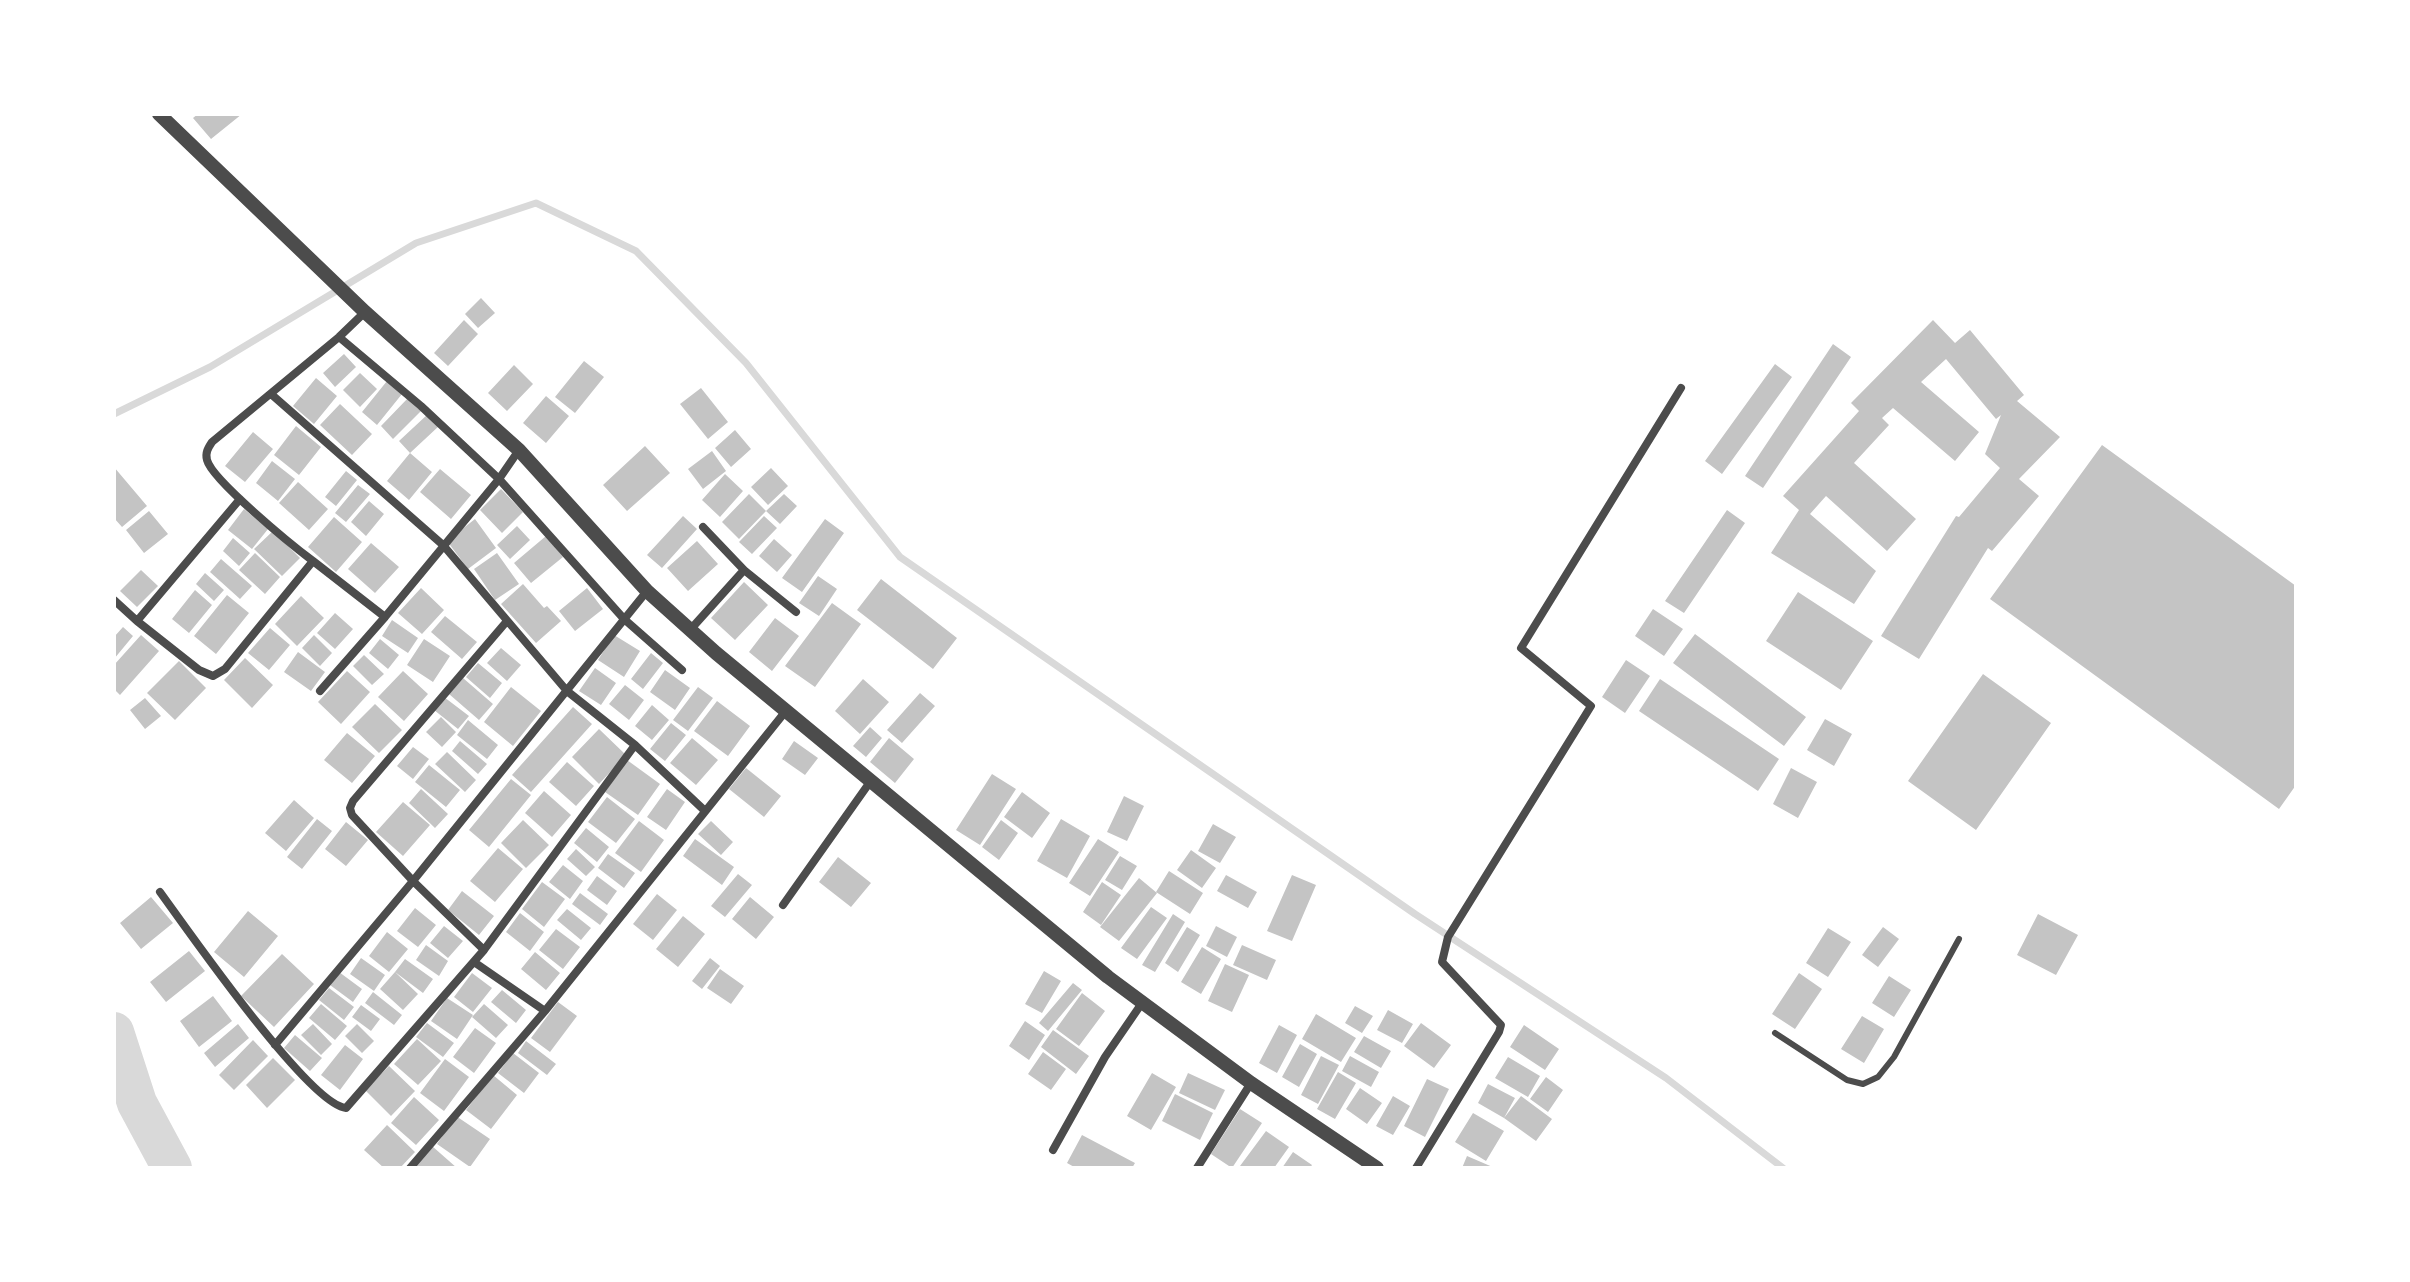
<!DOCTYPE html>
<style>
body{margin:0}
#map{position:relative;width:2410px;height:1282px;overflow:hidden;background:#fff;font-family:"Roboto Condensed",sans-serif}
canvas{display:block}
.frame{position:absolute;inset:0;border:116px solid #fff;pointer-events:none}
</style>
<div id="map">
<canvas width="2410" height="1282"></canvas>
<div class="frame"></div>
</div>
<script>
const ctx = document.querySelector('canvas').getContext('2d');
ctx.lineJoin = 'round';
function strokePath(path, color, width, dash) {
  ctx.strokeStyle = color;
  ctx.lineWidth = width;
  ctx.lineCap = dash ? 'butt' : 'round';
  ctx.setLineDash(dash || []);
  ctx.stroke(path);
}
function fillPath(path, color) {
  ctx.fillStyle = color;
  ctx.fill(path, 'evenodd');
}
strokePath(new Path2D(`
 M 114,414 L 210,367 L 416,243 L 536,203 L 636,251 L 746,363 L 900,557 L 1415,914 L 1666,1078 L 1783,1168`), '#d9d9d9', 7);
strokePath(new Path2D(`
 M 114,1032 L 137,1103 L 172,1168`), '#d9d9d9', 40);
fillPath(new Path2D(`
 M 198,114 L 242,114 L 211,139 L 193,118 Z
 M 481,298 L 495,313 L 478,328 L 465,314 Z
 M 464,320 L 478,334 L 448,366 L 434,353 Z
 M 1933,320 L 1955,343 L 1970,330 L 2024,395 L 2017,401 L 2060,437 L 2019,479 L 2039,496 L 1992,551 L 1988,548 L 1919,659 L 1881,636 L 1956,516 L 1959,517 L 2000,468 L 1985,454 L 2001,415 L 1996,419 L 1946,359 L 1921,382 L 1979,432 L 1955,461 L 1893,408 L 1882,418 L 1889,425 L 1854,463 L 1916,519 L 1887,551 L 1826,496 L 1810,514 L 1876,571 L 1854,604 L 1771,553 L 1799,510 L 1783,496 L 1859,411 L 1851,403 Z
 M 1833,344 L 1851,357 L 1763,488 L 1745,476 Z
 M 344,354 L 356,367 L 335,387 L 323,373 Z
 M 584,361 L 604,377 L 575,413 L 555,397 Z
 M 1775,364 L 1792,377 L 1722,474 L 1705,461 Z
 M 514,365 L 533,384 L 507,411 L 488,393 Z
 M 360,373 L 377,389 L 360,407 L 343,390 Z
 M 316,378 L 337,396 L 314,424 L 293,406 Z
 M 387,381 L 402,394 L 377,425 L 362,412 Z
 M 701,388 L 728,422 L 708,439 L 680,404 Z
 M 546,396 L 569,416 L 546,443 L 523,423 Z
 M 408,398 L 421,411 L 393,439 L 381,426 Z
 M 340,404 L 372,434 L 352,455 L 320,425 Z
 M 428,414 L 439,426 L 410,453 L 432,472 L 409,500 L 387,481 L 410,453 L 399,441 Z
 M 296,426 L 321,447 L 299,475 L 274,455 Z
 M 735,430 L 751,449 L 731,467 L 715,448 Z
 M 253,432 L 273,449 L 245,482 L 225,466 Z
 M 2102,445 L 2296,586 L 2296,785 L 2279,809 L 1990,599 Z
 M 645,446 L 670,473 L 627,511 L 603,485 Z
 M 712,451 L 726,471 L 703,489 L 688,469 Z
 M 272,461 L 295,479 L 278,501 L 256,483 Z
 M 114,467 L 147,506 L 122,527 L 114,518 Z
 M 771,468 L 788,486 L 768,505 L 751,487 Z
 M 440,469 L 471,495 L 451,519 L 420,492 Z
 M 346,471 L 357,480 L 336,506 L 325,497 Z
 M 725,474 L 743,491 L 720,517 L 702,500 Z
 M 298,482 L 328,509 L 309,530 L 279,503 Z
 M 358,485 L 370,494 L 346,522 L 335,513 Z
 M 501,489 L 523,512 L 502,533 L 480,510 Z
 M 749,494 L 766,511 L 739,539 L 722,522 Z
 M 784,494 L 797,506 L 780,524 L 766,511 Z
 M 369,501 L 384,514 L 366,536 L 351,522 Z
 M 244,509 L 268,529 L 252,549 L 228,530 Z
 M 1727,510 L 1745,523 L 1684,613 L 1665,601 Z
 M 149,511 L 168,534 L 144,553 L 126,530 Z
 M 683,516 L 697,529 L 662,568 L 647,555 Z
 M 764,516 L 777,528 L 752,554 L 739,542 Z
 M 334,517 L 362,542 L 336,572 L 308,547 Z
 M 475,519 L 496,548 L 468,569 L 447,541 Z
 M 825,519 L 844,533 L 802,592 L 782,578 Z
 M 517,526 L 530,540 L 510,559 L 497,545 Z
 M 273,531 L 300,558 L 282,576 L 254,549 Z
 M 546,536 L 563,557 L 531,583 L 514,563 Z
 M 233,538 L 250,553 L 239,566 L 223,551 Z
 M 774,539 L 792,555 L 777,572 L 759,556 Z
 M 697,541 L 718,564 L 688,591 L 667,568 Z
 M 371,543 L 399,567 L 375,593 L 348,569 Z
 M 255,553 L 280,577 L 265,594 L 239,570 Z
 M 497,553 L 519,584 L 495,600 L 474,569 Z
 M 221,559 L 252,586 L 240,599 L 210,572 Z
 M 141,570 L 158,586 L 137,607 L 120,591 Z
 M 205,573 L 224,590 L 214,601 L 196,584 Z
 M 818,576 L 837,589 L 819,616 L 799,603 Z
 M 881,579 L 957,638 L 933,669 L 857,610 Z
 M 744,582 L 768,605 L 735,640 L 711,618 Z
 M 523,584 L 544,608 L 547,606 L 561,621 L 536,643 L 501,604 Z
 M 421,588 L 444,610 L 422,634 L 398,613 Z
 M 587,588 L 603,609 L 575,631 L 559,611 Z
 M 195,590 L 212,605 L 189,633 L 172,619 Z
 M 1798,592 L 1873,641 L 1841,690 L 1766,641 Z
 M 227,595 L 249,613 L 216,654 L 194,636 Z
 M 301,596 L 324,618 L 297,646 L 275,624 Z
 M 832,603 L 861,624 L 815,687 L 785,666 Z
 M 1653,609 L 1683,629 L 1664,656 L 1635,636 Z
 M 335,613 L 353,629 L 335,649 L 317,633 Z
 M 445,616 L 477,642 L 462,659 L 431,632 Z
 M 775,618 L 799,636 L 772,671 L 749,652 Z
 M 392,620 L 418,638 L 408,653 L 382,636 Z
 M 123,627 L 133,636 L 114,659 L 114,637 Z
 M 270,628 L 290,645 L 269,670 L 248,653 Z
 M 1695,634 L 1806,717 L 1784,746 L 1673,663 Z
 M 141,635 L 159,651 L 120,695 L 114,689 L 114,665 Z
 M 314,635 L 332,653 L 320,666 L 302,648 Z
 M 614,635 L 640,651 L 624,677 L 598,660 Z
 M 380,639 L 399,655 L 388,669 L 369,653 Z
 M 424,639 L 450,656 L 433,682 L 407,665 Z
 M 501,648 L 521,665 L 507,681 L 487,663 Z
 M 298,652 L 325,672 L 311,691 L 284,672 Z
 M 651,653 L 663,663 L 643,689 L 631,679 Z
 M 364,655 L 384,674 L 372,685 L 353,666 Z
 M 245,658 L 273,685 L 252,708 L 224,680 Z
 M 1626,660 L 1650,676 L 1625,713 L 1602,697 Z
 M 179,661 L 206,688 L 175,720 L 147,693 Z
 M 478,663 L 502,683 L 490,698 L 466,677 Z
 M 595,668 L 616,683 L 601,705 L 579,691 Z
 M 665,670 L 690,688 L 675,710 L 650,692 Z
 M 347,671 L 370,692 L 341,724 L 318,702 Z
 M 403,671 L 428,694 L 404,721 L 378,697 Z
 M 1983,674 L 2051,723 L 1976,830 L 1908,781 Z
 M 463,678 L 493,704 L 479,720 L 449,694 Z
 M 863,679 L 889,702 L 860,734 L 835,711 Z
 M 1660,679 L 1779,759 L 1758,791 L 1639,711 Z
 M 625,685 L 644,700 L 629,720 L 609,704 Z
 M 511,687 L 541,711 L 513,746 L 484,722 Z
 M 698,687 L 713,698 L 688,731 L 673,720 Z
 M 920,693 L 935,706 L 902,743 L 887,730 Z
 M 444,697 L 469,716 L 458,729 L 434,710 Z
 M 145,698 L 161,716 L 145,729 L 130,710 Z
 M 717,701 L 750,726 L 728,756 L 694,731 Z
 M 375,704 L 402,730 L 379,753 L 352,727 Z
 M 652,705 L 669,720 L 652,740 L 635,726 Z
 M 573,707 L 592,724 L 531,792 L 512,775 Z
 M 441,717 L 456,732 L 442,747 L 426,732 Z
 M 1825,719 L 1852,734 L 1834,766 L 1807,750 Z
 M 468,720 L 498,745 L 487,759 L 457,735 Z
 M 671,723 L 686,735 L 665,761 L 650,749 Z
 M 870,727 L 882,738 L 866,757 L 853,746 Z
 M 599,729 L 626,755 L 599,784 L 572,757 Z
 M 347,733 L 375,756 L 352,783 L 324,760 Z
 M 692,738 L 718,760 L 696,785 L 670,763 Z
 M 889,738 L 914,759 L 895,783 L 870,762 Z
 M 460,741 L 487,764 L 478,774 L 452,751 Z
 M 794,741 L 818,758 L 805,775 L 782,759 Z
 M 413,747 L 429,759 L 413,779 L 397,766 Z
 M 447,752 L 476,780 L 465,792 L 435,764 Z
 M 627,760 L 660,784 L 638,815 L 605,792 Z
 M 567,762 L 594,786 L 576,806 L 549,782 Z
 M 429,765 L 460,790 L 446,807 L 415,782 Z
 M 746,768 L 781,796 L 764,817 L 729,789 Z
 M 1791,768 L 1817,782 L 1798,818 L 1773,804 Z
 M 992,774 L 1016,789 L 980,845 L 956,830 Z
 M 511,779 L 531,795 L 489,847 L 469,830 Z
 M 421,789 L 448,814 L 435,828 L 409,803 Z
 M 667,789 L 685,802 L 666,830 L 647,817 Z
 M 544,791 L 571,815 L 552,837 L 525,813 Z
 M 1022,792 L 1050,813 L 1032,838 L 1004,817 Z
 M 1124,796 L 1144,806 L 1127,841 L 1107,832 Z
 M 607,797 L 635,819 L 616,843 L 588,822 Z
 M 294,800 L 314,818 L 286,851 L 265,833 Z
 M 403,802 L 430,825 L 403,856 L 376,832 Z
 M 317,819 L 332,831 L 302,869 L 287,857 Z
 M 1061,819 L 1090,836 L 1067,878 L 1037,861 Z
 M 523,820 L 549,845 L 526,868 L 501,843 Z
 M 1001,820 L 1018,833 L 999,860 L 982,847 Z
 M 639,821 L 664,840 L 641,872 L 615,853 Z
 M 711,821 L 733,842 L 721,855 L 698,834 Z
 M 346,822 L 368,840 L 346,866 L 325,849 Z
 M 1213,824 L 1236,837 L 1220,863 L 1198,851 Z
 M 586,828 L 609,847 L 597,862 L 574,843 Z
 M 695,839 L 734,867 L 722,885 L 683,856 Z
 M 1098,839 L 1119,852 L 1090,896 L 1069,883 Z
 M 498,848 L 523,869 L 495,902 L 470,881 Z
 M 576,849 L 595,867 L 586,876 L 567,859 Z
 M 1191,850 L 1216,868 L 1202,888 L 1177,870 Z
 M 608,854 L 635,873 L 624,888 L 598,868 Z
 M 1120,856 L 1137,866 L 1122,890 L 1105,880 Z
 M 838,857 L 871,883 L 851,907 L 819,882 Z
 M 563,865 L 583,881 L 570,899 L 549,882 Z
 M 1169,871 L 1203,893 L 1190,914 L 1156,892 Z
 M 738,874 L 752,885 L 725,917 L 711,906 Z
 M 1226,875 L 1257,892 L 1248,908 L 1217,891 Z
 M 1292,875 L 1316,885 L 1292,941 L 1267,931 Z
 M 597,876 L 617,891 L 607,905 L 587,890 Z
 M 1139,878 L 1157,893 L 1119,941 L 1100,927 Z
 M 542,882 L 565,899 L 544,927 L 522,909 Z
 M 1102,882 L 1121,895 L 1101,925 L 1083,912 Z
 M 462,891 L 494,916 L 479,935 L 448,910 Z
 M 580,893 L 608,914 L 600,925 L 572,904 Z
 M 657,894 L 677,910 L 653,940 L 633,924 Z
 M 151,897 L 173,923 L 141,949 L 120,923 Z
 M 750,897 L 774,917 L 756,939 L 732,919 Z
 M 1151,907 L 1167,918 L 1137,959 L 1121,948 Z
 M 415,908 L 436,925 L 418,947 L 397,931 Z
 M 567,909 L 591,928 L 581,940 L 557,920 Z
 M 248,911 L 278,936 L 244,977 L 214,952 Z
 M 520,913 L 544,932 L 530,951 L 506,932 Z
 M 1173,914 L 1185,922 L 1155,972 L 1142,965 Z
 M 2038,914 L 2078,935 L 2056,975 L 2017,955 Z
 M 683,916 L 705,934 L 678,967 L 656,949 Z
 M 444,926 L 463,941 L 448,958 L 430,943 Z
 M 1216,926 L 1237,937 L 1227,957 L 1206,946 Z
 M 1187,927 L 1200,935 L 1178,972 L 1165,963 Z
 M 1883,927 L 1899,939 L 1878,967 L 1862,955 Z
 M 1828,928 L 1851,942 L 1828,977 L 1806,963 Z
 M 556,929 L 580,947 L 563,969 L 539,950 Z
 M 387,932 L 408,949 L 389,972 L 369,956 Z
 M 426,945 L 448,961 L 439,976 L 416,960 Z
 M 1242,945 L 1276,960 L 1267,980 L 1233,965 Z
 M 1202,947 L 1221,959 L 1201,994 L 1181,982 Z
 M 189,951 L 205,971 L 166,1002 L 150,982 Z
 M 535,952 L 560,973 L 546,990 L 521,969 Z
 M 282,954 L 314,984 L 274,1027 L 241,996 Z
 M 361,958 L 385,975 L 374,991 L 350,974 Z
 M 710,958 L 720,966 L 702,989 L 692,981 Z
 M 405,959 L 433,979 L 423,993 L 395,972 Z
 M 1225,964 L 1249,975 L 1232,1012 L 1208,1001 Z
 M 720,969 L 744,986 L 731,1004 L 707,988 Z
 M 1044,971 L 1061,981 L 1042,1013 L 1025,1004 Z
 M 339,972 L 362,989 L 353,1002 L 330,985 Z
 M 395,972 L 418,994 L 403,1010 L 380,989 Z
 M 472,973 L 492,988 L 473,1012 L 454,997 Z
 M 1799,973 L 1822,989 L 1795,1029 L 1772,1014 Z
 M 1889,976 L 1911,990 L 1894,1017 L 1872,1003 Z
 M 1073,983 L 1082,990 L 1048,1031 L 1039,1023 Z
 M 329,988 L 354,1007 L 344,1020 L 319,1000 Z
 M 502,990 L 526,1010 L 516,1023 L 491,1002 Z
 M 373,992 L 402,1015 L 394,1025 L 365,1003 Z
 M 1082,993 L 1105,1011 L 1079,1046 L 1056,1029 Z
 M 213,996 L 232,1021 L 199,1047 L 180,1021 Z
 M 447,998 L 473,1015 L 457,1039 L 431,1021 Z
 M 558,1002 L 577,1016 L 550,1052 L 531,1038 Z
 M 321,1004 L 347,1026 L 335,1040 L 309,1018 Z
 M 484,1004 L 508,1025 L 496,1038 L 472,1017 Z
 M 361,1005 L 380,1019 L 371,1031 L 352,1017 Z
 M 1355,1006 L 1373,1016 L 1362,1033 L 1345,1023 Z
 M 1388,1010 L 1413,1024 L 1402,1043 L 1377,1030 Z
 M 1316,1014 L 1356,1038 L 1341,1062 L 1302,1039 Z
 M 1862,1016 L 1884,1029 L 1864,1063 L 1841,1049 Z
 M 1025,1021 L 1045,1035 L 1029,1060 L 1009,1046 Z
 M 427,1023 L 454,1043 L 443,1057 L 416,1037 Z
 M 1421,1023 L 1451,1045 L 1434,1068 L 1404,1046 Z
 M 238,1024 L 249,1038 L 215,1067 L 204,1053 Z
 M 313,1024 L 332,1044 L 321,1055 L 301,1035 Z
 M 357,1024 L 374,1041 L 362,1053 L 345,1036 Z
 M 1279,1025 L 1297,1035 L 1277,1073 L 1259,1063 Z
 M 1524,1025 L 1559,1049 L 1545,1070 L 1510,1047 Z
 M 475,1028 L 496,1043 L 474,1073 L 453,1057 Z
 M 1053,1030 L 1089,1056 L 1076,1074 L 1041,1047 Z
 M 295,1035 L 322,1058 L 310,1071 L 284,1048 Z
 M 1364,1036 L 1391,1051 L 1381,1068 L 1354,1052 Z
 M 417,1039 L 441,1061 L 418,1085 L 394,1064 Z
 M 253,1040 L 268,1056 L 234,1090 L 219,1075 Z
 M 526,1041 L 556,1064 L 547,1075 L 518,1053 Z
 M 1300,1044 L 1317,1054 L 1299,1087 L 1282,1077 Z
 M 345,1045 L 363,1059 L 340,1090 L 321,1075 Z
 M 1043,1052 L 1066,1069 L 1051,1090 L 1028,1074 Z
 M 513,1053 L 539,1073 L 524,1093 L 498,1073 Z
 M 1321,1056 L 1339,1065 L 1318,1104 L 1301,1095 Z
 M 1350,1056 L 1379,1072 L 1371,1087 L 1342,1071 Z
 M 1508,1057 L 1540,1076 L 1528,1097 L 1495,1078 Z
 M 273,1058 L 295,1080 L 267,1108 L 246,1085 Z
 M 445,1059 L 469,1077 L 444,1111 L 420,1093 Z
 M 389,1066 L 415,1091 L 391,1116 L 365,1090 Z
 M 1338,1072 L 1356,1083 L 1335,1119 L 1317,1109 Z
 M 1152,1073 L 1176,1087 L 1151,1130 L 1127,1116 Z
 M 1188,1073 L 1225,1090 L 1215,1110 L 1179,1093 Z
 M 493,1075 L 517,1095 L 491,1129 L 466,1110 Z
 M 1546,1077 L 1563,1090 L 1548,1112 L 1530,1099 Z
 M 1427,1079 L 1449,1089 L 1425,1137 L 1404,1126 Z
 M 1488,1084 L 1515,1098 L 1504,1118 L 1478,1103 Z
 M 1360,1088 L 1382,1103 L 1367,1124 L 1346,1109 Z
 M 1175,1094 L 1213,1113 L 1200,1140 L 1162,1121 Z
 M 1393,1096 L 1410,1106 L 1393,1135 L 1376,1126 Z
 M 1521,1096 L 1552,1119 L 1536,1141 L 1504,1118 Z
 M 414,1097 L 439,1120 L 416,1145 L 391,1123 Z
 M 1240,1109 L 1262,1123 L 1232,1168 L 1211,1154 Z
 M 1473,1113 L 1504,1131 L 1486,1161 L 1455,1142 Z
 M 456,1116 L 490,1139 L 470,1167 L 437,1144 Z
 M 387,1125 L 415,1152 L 400,1168 L 384,1168 L 364,1150 Z
 M 1266,1131 L 1289,1147 L 1274,1168 L 1243,1168 L 1240,1166 Z
 M 1082,1135 L 1135,1163 L 1132,1168 L 1076,1168 L 1067,1163 Z
 M 432,1146 L 457,1168 L 412,1168 Z
 M 1293,1152 L 1312,1165 L 1310,1168 L 1282,1168 Z
 M 1467,1156 L 1495,1168 L 1462,1168 Z`), '#c4c4c4');
strokePath(new Path2D(`
 M 1775,1033 L 1847,1080 L 1863,1084 L 1878,1077 L 1894,1057 L 1959,939`), '#4c4c4c', 6);
strokePath(new Path2D(`
 M 339,337 L 421,406 L 499,479 L 624,619 L 682,670
 M 271,394 L 443,545 L 567,691 L 635,745 L 704,810
 M 240,499 L 137,621 L 199,670 L 213,676 L 225,669 L 313,561 C 293,546 212,480 207,460 C 205,453 208,448 212,442 L 339,337 L 365,312
 M 703,527 L 744,570 L 796,612
 M 313,561 L 385,617 L 499,479 L 519,450
 M 114,600 L 137,621
 M 507,621 L 353,801 L 350,808 L 352,815 L 413,881 L 647,591
 M 690,630 L 744,570
 M 320,691 L 385,617
 M 160,892 C 187,929 309,1105 346,1108 L 484,950 L 635,745
 M 783,905 L 870,782
 M 474,962 L 545,1011 L 785,712
 M 275,1045 L 413,881 L 484,950
 M 1053,1150 L 1105,1057 L 1142,1003
 M 410,1168 L 545,1011
 M 1197,1168 L 1251,1083
 M 1416,1168 L 1499,1032 L 1501,1025 L 1442,962 L 1448,937 L 1591,706 L 1521,648 L 1681,388`), '#4c4c4c', 8);
strokePath(new Path2D(`
 M 159,114 L 365,312 L 519,450 L 647,591 L 716,653 L 1108,977 L 1251,1083 L 1377,1168`), '#4c4c4c', 14);
</script>
